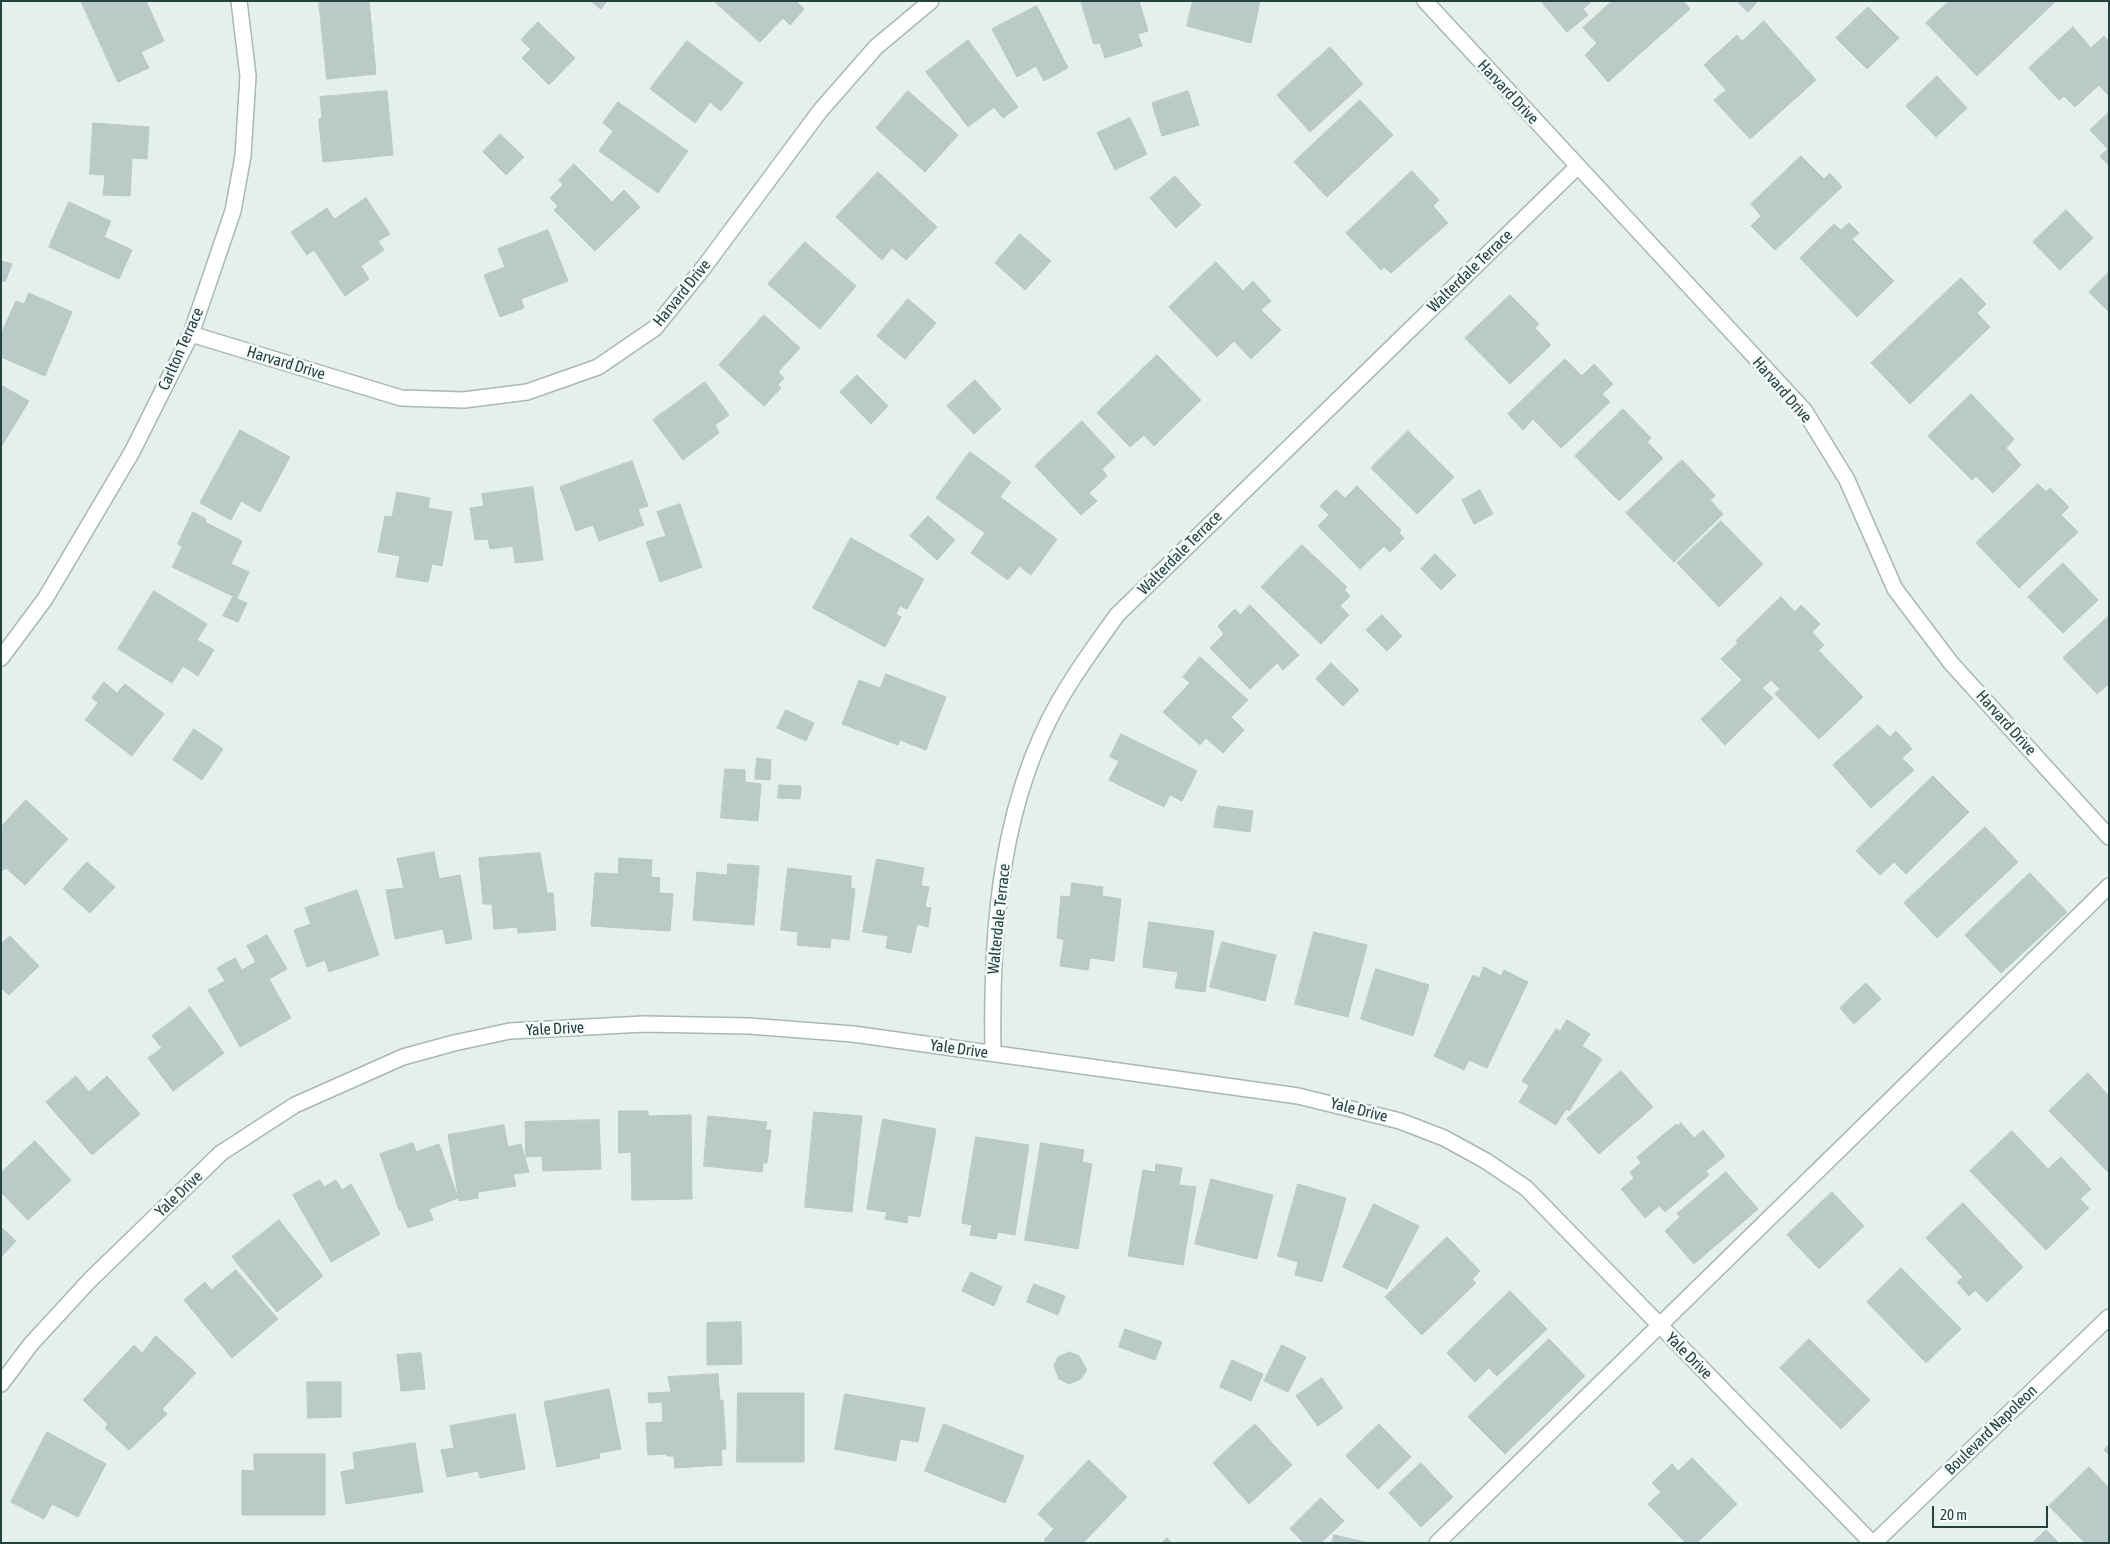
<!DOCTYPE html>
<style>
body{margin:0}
#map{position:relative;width:2110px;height:1544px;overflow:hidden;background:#e5efec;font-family:"Asap Condensed",sans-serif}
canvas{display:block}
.frame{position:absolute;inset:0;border:2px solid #234240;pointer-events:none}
.scale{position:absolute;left:1932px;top:1506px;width:116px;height:22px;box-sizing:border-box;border:2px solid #234240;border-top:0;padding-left:6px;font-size:15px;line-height:18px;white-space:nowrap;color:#234240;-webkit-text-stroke:4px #f6fbf9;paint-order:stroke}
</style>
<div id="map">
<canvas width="2110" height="1544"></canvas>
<div class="frame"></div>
<div class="scale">20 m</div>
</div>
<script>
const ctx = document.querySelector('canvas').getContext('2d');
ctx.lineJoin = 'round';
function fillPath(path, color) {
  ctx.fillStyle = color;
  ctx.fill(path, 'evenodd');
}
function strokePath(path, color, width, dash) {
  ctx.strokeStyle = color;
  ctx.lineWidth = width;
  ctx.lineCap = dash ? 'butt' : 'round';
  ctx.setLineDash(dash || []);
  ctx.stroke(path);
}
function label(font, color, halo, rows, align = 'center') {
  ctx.font = font + ' "Asap Condensed",sans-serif';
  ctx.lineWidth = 5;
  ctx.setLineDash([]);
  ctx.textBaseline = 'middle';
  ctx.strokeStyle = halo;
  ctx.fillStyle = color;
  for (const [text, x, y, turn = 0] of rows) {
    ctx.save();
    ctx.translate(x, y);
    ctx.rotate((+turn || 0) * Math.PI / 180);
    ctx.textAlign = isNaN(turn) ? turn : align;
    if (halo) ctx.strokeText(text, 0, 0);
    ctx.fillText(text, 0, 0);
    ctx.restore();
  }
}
const building = new Path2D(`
 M 81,1 L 146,1 L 164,41 L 141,52 L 149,68 L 118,82 Z
 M 319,1 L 369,1 L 376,74 L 327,79 Z
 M 591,1 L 607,1 L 601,9 Z
 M 714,1 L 796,1 L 804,9 L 790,25 L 783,18 L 760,42 Z
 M 1081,1 L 1139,1 L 1148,31 L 1138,34 L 1142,46 L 1105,58 L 1100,43 L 1094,44 Z
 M 1193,1 L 1260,1 L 1251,43 L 1187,26 Z
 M 1541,1 L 1592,1 L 1583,9 L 1588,15 L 1567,32 Z
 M 1612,1 L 1683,1 L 1690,9 L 1608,82 L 1585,55 L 1597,43 L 1583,28 Z
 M 1737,1 L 1758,1 L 1748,12 Z
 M 1949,1 L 2056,1 L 1977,76 L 1926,23 Z
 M 1037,6 L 1068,68 L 1044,81 L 1036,66 L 1017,77 L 992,29 Z
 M 1868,7 L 1899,38 L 1867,69 L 1836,38 Z
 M 1764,21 L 1816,80 L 1750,139 L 1714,100 L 1726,90 L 1704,65 L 1737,35 L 1742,41 Z
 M 538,22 L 575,58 L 549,85 L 522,58 L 531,49 L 521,40 Z
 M 2073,27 L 2091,48 L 2104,36 L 2109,42 L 2109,96 L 2099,85 L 2075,107 L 2064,96 L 2059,100 L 2029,68 Z
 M 968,40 L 1018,107 L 1003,118 L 994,107 L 968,127 L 926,72 Z
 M 687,41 L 743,83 L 721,111 L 710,102 L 695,123 L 650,89 Z
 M 1330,47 L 1363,84 L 1310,132 L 1277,95 Z
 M 1937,76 L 1967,108 L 1936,137 L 1906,106 Z
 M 387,91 L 393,155 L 323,162 L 319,123 L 319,119 L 322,118 L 320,97 Z
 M 908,91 L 958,135 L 925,172 L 876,128 Z
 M 1188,91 L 1199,125 L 1162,136 L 1152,103 Z
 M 1360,100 L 1393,135 L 1327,197 L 1294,162 Z
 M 618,102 L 688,151 L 658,193 L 599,151 L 613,131 L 603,123 Z
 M 2109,112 L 2109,166 L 2100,156 L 2108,149 L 2090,130 Z
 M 1130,118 L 1147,154 L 1115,170 L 1097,133 Z
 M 93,123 L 149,127 L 147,159 L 132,158 L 130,196 L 103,195 L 105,175 L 90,174 Z
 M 500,134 L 524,157 L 506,175 L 483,152 Z
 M 1801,156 L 1824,179 L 1830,173 L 1842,187 L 1775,250 L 1751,226 L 1761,216 L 1751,204 Z
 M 574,164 L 612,202 L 624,190 L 640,207 L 595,251 L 554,210 L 558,206 L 550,198 L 563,185 L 559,180 Z
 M 1412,171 L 1439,200 L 1433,206 L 1448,223 L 1391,273 L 1384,267 L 1381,270 L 1346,233 Z
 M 878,172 L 937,227 L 906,260 L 892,248 L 882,260 L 836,217 Z
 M 1175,176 L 1201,205 L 1176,228 L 1150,198 Z
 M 366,198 L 390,234 L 378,241 L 384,250 L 361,266 L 369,279 L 345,296 L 314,250 L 307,255 L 291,232 L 327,208 L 334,219 Z
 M 69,202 L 111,221 L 104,237 L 132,250 L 119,279 L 49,247 Z
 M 2066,210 L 2093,238 L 2060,270 L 2033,242 Z
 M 1849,223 L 1859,233 L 1852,239 L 1894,281 L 1857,317 L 1800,258 L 1834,224 L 1841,230 Z
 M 548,230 L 568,281 L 521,299 L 524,308 L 500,317 L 484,275 L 505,267 L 498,249 Z
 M 1020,234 L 1051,261 L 1025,290 L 995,263 Z
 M 805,242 L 856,286 L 820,329 L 768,284 Z
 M 1,261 L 12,264 L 5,282 L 1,280 Z
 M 1216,262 L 1243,291 L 1253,281 L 1271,301 L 1261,310 L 1281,330 L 1251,359 L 1234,341 L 1217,357 L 1169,307 Z
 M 2109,272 L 2109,312 L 2089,292 Z
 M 1961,278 L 1986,304 L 1977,313 L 1990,327 L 1910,404 L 1871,363 Z
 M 29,293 L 72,312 L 45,376 L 1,357 L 1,334 L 16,301 L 24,304 Z
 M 1510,295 L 1539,324 L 1535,328 L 1551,345 L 1510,384 L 1465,338 Z
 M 908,299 L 936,323 L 905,359 L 877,336 Z
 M 764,315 L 800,348 L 778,372 L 784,378 L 778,385 L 781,388 L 764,406 L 719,365 Z
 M 1157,355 L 1201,400 L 1154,446 L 1144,435 L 1130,447 L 1097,413 Z
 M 1565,359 L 1582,376 L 1594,364 L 1613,384 L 1602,394 L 1610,402 L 1561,448 L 1533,419 L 1523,430 L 1508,414 Z
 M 857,375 L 888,406 L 871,424 L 840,392 Z
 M 975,380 L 1001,409 L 974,434 L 947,406 Z
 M 705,382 L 729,415 L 715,425 L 719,433 L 683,460 L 653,420 Z
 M 1,385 L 29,401 L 1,447 Z
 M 1971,394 L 2014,439 L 2006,448 L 2021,465 L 1993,493 L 1976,476 L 1972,480 L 1928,436 Z
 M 1623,409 L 1651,438 L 1647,442 L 1663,458 L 1619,501 L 1575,456 Z
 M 1082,421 L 1115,457 L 1102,469 L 1107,476 L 1089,493 L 1097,501 L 1081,515 L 1035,466 Z
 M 240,430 L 290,457 L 260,512 L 241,501 L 231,520 L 200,503 Z
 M 1408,431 L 1454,477 L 1417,514 L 1371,468 Z
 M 970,452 L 1011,482 L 1000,497 L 1057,539 L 1031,575 L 1019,566 L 1008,580 L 971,553 L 985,533 L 936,498 Z
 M 1682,460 L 1714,494 L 1715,496 L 1710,500 L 1723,514 L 1674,562 L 1626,513 Z
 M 632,461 L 648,506 L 638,509 L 644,525 L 599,541 L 593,525 L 576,531 L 560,487 Z
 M 2038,484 L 2046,492 L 2050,488 L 2069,507 L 2061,515 L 2078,532 L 2019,588 L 1976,543 Z
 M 1357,486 L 1401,530 L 1399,533 L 1404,538 L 1390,552 L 1384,546 L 1360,569 L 1318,526 L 1329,515 L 1320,506 L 1336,490 L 1345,498 Z
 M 533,487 L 543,560 L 515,563 L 513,546 L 490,549 L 488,539 L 475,540 L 470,508 L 484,506 L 482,494 Z
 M 1480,490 L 1493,514 L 1474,524 L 1462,500 Z
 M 397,492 L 430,498 L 428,508 L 452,512 L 442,566 L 432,564 L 428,582 L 396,577 L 400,556 L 378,552 L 385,516 L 392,517 Z
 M 680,504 L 702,567 L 660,582 L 646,542 L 666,536 L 657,512 Z
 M 193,512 L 206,519 L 205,522 L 242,541 L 231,564 L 249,572 L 237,598 L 172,567 L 182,547 L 178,544 Z
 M 928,516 L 955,540 L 937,560 L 910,536 Z
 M 1721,521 L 1763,564 L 1719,607 L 1677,563 Z
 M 851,538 L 924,579 L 907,609 L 900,606 L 896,614 L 901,617 L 885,647 L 813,608 Z
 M 1302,545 L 1347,587 L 1344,590 L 1350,596 L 1340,606 L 1349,615 L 1321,644 L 1261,587 Z
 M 1435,554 L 1456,575 L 1441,590 L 1421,569 Z
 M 2063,563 L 2098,600 L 2063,633 L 2028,597 Z
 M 154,591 L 207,624 L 197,640 L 214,650 L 198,676 L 183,666 L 172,683 L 118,649 Z
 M 233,597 L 247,603 L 238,622 L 223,616 Z
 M 1781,597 L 1795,612 L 1801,605 L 1820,624 L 1812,632 L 1824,645 L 1780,689 L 1771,680 L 1762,688 L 1773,698 L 1725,745 L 1701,719 L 1742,680 L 1721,659 L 1738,643 L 1736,641 Z
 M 1250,605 L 1299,655 L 1283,670 L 1277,663 L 1250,689 L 1210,648 L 1224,634 L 1218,626 L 1235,609 L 1240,615 Z
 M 1382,615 L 1402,636 L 1387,651 L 1366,630 Z
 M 2109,616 L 2109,684 L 2097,694 L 2063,658 Z
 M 1819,651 L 1863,697 L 1819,739 L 1775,694 Z
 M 1200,657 L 1248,700 L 1231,717 L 1244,730 L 1223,753 L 1206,738 L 1200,745 L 1163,712 L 1190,683 L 1183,677 Z
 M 1331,663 L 1359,690 L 1343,706 L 1316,679 Z
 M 886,674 L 946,697 L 926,750 L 900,740 L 898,745 L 842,724 L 859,680 L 880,688 Z
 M 104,682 L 117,693 L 125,684 L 164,714 L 132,756 L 85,720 L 98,703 L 92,698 Z
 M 786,710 L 814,723 L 806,741 L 777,728 Z
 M 1878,725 L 1890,737 L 1896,731 L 1908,744 L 1912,749 L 1902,758 L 1914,770 L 1871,808 L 1833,765 Z
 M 194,729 L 223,749 L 202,780 L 173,760 Z
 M 1121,734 L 1197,771 L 1182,801 L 1170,795 L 1164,807 L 1109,780 L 1119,761 L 1110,757 Z
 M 757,758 L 771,760 L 770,780 L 755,779 Z
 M 725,769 L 745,770 L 745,782 L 761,784 L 758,821 L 721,818 Z
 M 1933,776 L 1969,812 L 1906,874 L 1894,862 L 1880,875 L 1856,851 Z
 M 779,785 L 801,786 L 800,799 L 778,798 Z
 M 26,800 L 68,839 L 25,885 L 6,868 L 1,872 L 1,827 Z
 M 1218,806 L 1253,811 L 1250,832 L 1214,827 Z
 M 1985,827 L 2018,862 L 1937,938 L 1904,903 Z
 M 434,852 L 439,879 L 460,875 L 472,939 L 446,944 L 443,929 L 395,939 L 386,890 L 404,888 L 397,859 Z
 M 540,853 L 547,893 L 553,893 L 556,930 L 518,933 L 517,927 L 494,929 L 492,904 L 483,904 L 479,858 Z
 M 619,858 L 652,860 L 651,877 L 660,878 L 659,893 L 673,894 L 670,931 L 591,926 L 595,873 L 618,874 Z
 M 877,859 L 924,868 L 921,886 L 929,887 L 925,907 L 931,908 L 928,927 L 917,924 L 911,953 L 886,948 L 888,936 L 863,932 Z
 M 87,862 L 115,887 L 90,913 L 63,889 Z
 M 728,864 L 759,866 L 754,925 L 693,920 L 697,872 L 727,875 Z
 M 788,868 L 851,876 L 851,888 L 855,889 L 849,940 L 831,938 L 830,948 L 797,945 L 798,932 L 781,930 Z
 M 2030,873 L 2067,912 L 2001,973 L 1965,935 Z
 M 1072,883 L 1103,887 L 1102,896 L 1121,899 L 1114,961 L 1090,958 L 1088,970 L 1060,966 L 1064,940 L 1057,938 L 1061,896 L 1070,897 Z
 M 357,890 L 379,955 L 329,972 L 325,960 L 307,967 L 294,930 L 311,924 L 305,908 Z
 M 1149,922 L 1214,931 L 1205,992 L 1175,988 L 1178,972 L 1143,967 Z
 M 1314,932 L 1367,945 L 1348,1017 L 1295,1004 Z
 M 267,935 L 287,969 L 269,979 L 291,1018 L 240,1047 L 208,990 L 225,981 L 217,968 L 235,958 L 242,970 L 256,962 L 247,946 Z
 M 10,936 L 39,966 L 9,995 L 1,988 L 1,944 Z
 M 1222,942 L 1276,955 L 1265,1001 L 1210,987 Z
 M 1484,967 L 1501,976 L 1504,970 L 1528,982 L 1487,1068 L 1469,1060 L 1464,1070 L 1434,1056 L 1473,975 L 1479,978 Z
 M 1376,969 L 1429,985 L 1413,1036 L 1361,1019 Z
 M 1866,983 L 1881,999 L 1854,1024 L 1840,1008 Z
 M 190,1007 L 224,1053 L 173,1091 L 148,1058 L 162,1048 L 152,1036 Z
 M 1567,1020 L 1590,1034 L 1582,1046 L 1602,1059 L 1569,1111 L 1566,1109 L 1556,1125 L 1519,1102 L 1529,1086 L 1522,1081 L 1556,1029 L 1560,1031 Z
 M 1621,1071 L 1653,1107 L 1599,1154 L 1567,1119 Z
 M 2088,1073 L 2109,1096 L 2109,1173 L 2049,1111 Z
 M 76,1076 L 89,1092 L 107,1076 L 140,1114 L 92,1155 L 46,1102 Z
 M 619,1111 L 648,1111 L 648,1116 L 691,1115 L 692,1199 L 632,1200 L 631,1152 L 619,1153 Z
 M 814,1112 L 862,1116 L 852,1212 L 805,1207 Z
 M 708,1116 L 767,1122 L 765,1130 L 771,1130 L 767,1163 L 763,1163 L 762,1172 L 704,1166 Z
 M 883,1119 L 936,1129 L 920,1217 L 908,1215 L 907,1223 L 885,1219 L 887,1212 L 867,1209 Z
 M 599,1120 L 601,1169 L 543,1171 L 542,1156 L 526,1157 L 525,1122 Z
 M 1681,1123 L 1694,1138 L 1703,1130 L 1725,1156 L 1706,1171 L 1709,1175 L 1665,1212 L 1659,1206 L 1645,1218 L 1621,1189 L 1634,1178 L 1630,1172 L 1641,1163 L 1637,1157 L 1676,1124 L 1678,1126 Z
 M 504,1125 L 508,1147 L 521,1144 L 529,1172 L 513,1174 L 516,1186 L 478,1192 L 478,1198 L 459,1201 L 448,1135 Z
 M 2012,1131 L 2048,1169 L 2061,1157 L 2091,1189 L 2080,1199 L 2089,1208 L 2046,1250 L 1970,1171 Z
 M 976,1137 L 1029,1145 L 1015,1235 L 998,1232 L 996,1239 L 970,1235 L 972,1225 L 962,1223 Z
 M 35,1141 L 71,1180 L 28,1220 L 1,1192 L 1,1173 Z
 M 413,1143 L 416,1152 L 439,1144 L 458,1198 L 429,1209 L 433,1220 L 408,1228 L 401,1210 L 399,1210 L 380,1154 Z
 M 1041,1143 L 1084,1150 L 1082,1162 L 1092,1164 L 1078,1249 L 1025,1240 Z
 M 1156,1164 L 1182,1168 L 1179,1185 L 1196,1187 L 1183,1265 L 1128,1256 L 1143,1170 L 1155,1172 Z
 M 1726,1172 L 1758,1209 L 1694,1264 L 1665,1231 L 1680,1217 L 1677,1214 Z
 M 1211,1179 L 1273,1195 L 1257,1259 L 1195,1244 Z
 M 320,1180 L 324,1187 L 336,1180 L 342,1190 L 351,1184 L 380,1234 L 331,1262 L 293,1195 Z
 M 1298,1184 L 1346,1198 L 1322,1282 L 1295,1275 L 1298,1262 L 1278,1256 Z
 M 1832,1192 L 1864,1226 L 1819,1269 L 1787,1235 Z
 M 1963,1203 L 2023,1267 L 1987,1302 L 1975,1290 L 1969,1296 L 1957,1282 L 1963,1277 L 1926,1238 Z
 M 1374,1204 L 1419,1226 L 1387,1289 L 1343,1267 Z
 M 279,1220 L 323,1276 L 277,1312 L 232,1257 Z
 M 1,1227 L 16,1241 L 1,1257 Z
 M 1447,1237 L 1480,1271 L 1472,1279 L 1476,1283 L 1422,1335 L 1385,1297 Z
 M 1901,1268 L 1961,1329 L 1926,1363 L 1867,1302 Z
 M 236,1270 L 278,1319 L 232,1358 L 184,1300 L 205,1282 L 211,1290 Z
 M 971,1272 L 1002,1287 L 994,1306 L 962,1291 Z
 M 1034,1284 L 1065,1296 L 1058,1315 L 1027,1302 Z
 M 1510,1291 L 1547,1329 L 1497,1376 L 1489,1368 L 1475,1382 L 1447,1353 Z
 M 741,1322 L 742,1364 L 707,1365 L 707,1323 Z
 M 1125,1329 L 1162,1342 L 1155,1360 L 1119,1347 Z
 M 156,1336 L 196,1373 L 162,1409 L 167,1414 L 129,1450 L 105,1428 L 108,1424 L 83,1400 L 134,1345 L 142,1353 Z
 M 1549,1339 L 1585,1376 L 1505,1454 L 1468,1417 Z
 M 1809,1339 L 1870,1400 L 1841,1429 L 1780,1368 Z
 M 1282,1345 L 1306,1357 L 1288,1392 L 1264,1381 Z
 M 1070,1352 L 1079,1356 L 1087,1370 L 1081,1379 L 1069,1384 L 1059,1379 L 1054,1366 L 1058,1357 Z
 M 421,1353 L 425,1389 L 401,1391 L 397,1355 Z
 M 1232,1360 L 1263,1374 L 1251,1401 L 1220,1387 Z
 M 718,1374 L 720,1401 L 723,1400 L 726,1449 L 721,1450 L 722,1465 L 675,1468 L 674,1456 L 667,1456 L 667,1454 L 648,1455 L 646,1423 L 663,1422 L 662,1402 L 649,1403 L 648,1393 L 671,1392 L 668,1377 Z
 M 1322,1378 L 1343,1408 L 1318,1426 L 1296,1396 Z
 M 307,1382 L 341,1382 L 341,1417 L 308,1418 Z
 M 609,1389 L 621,1449 L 599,1453 L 600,1458 L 557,1467 L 544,1402 Z
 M 738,1393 L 804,1393 L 804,1462 L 737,1462 Z
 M 845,1394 L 925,1408 L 918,1442 L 900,1439 L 896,1461 L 835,1449 Z
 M 515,1414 L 525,1469 L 480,1478 L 478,1471 L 447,1477 L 441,1450 L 454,1448 L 450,1426 Z
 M 944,1424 L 1024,1456 L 1005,1503 L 925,1471 Z
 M 1255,1424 L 1292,1465 L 1249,1504 L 1213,1463 Z
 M 1379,1424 L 1411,1457 L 1378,1489 L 1346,1456 Z
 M 47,1432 L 106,1464 L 78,1517 L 52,1504 L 44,1519 L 11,1502 Z
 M 415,1443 L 423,1492 L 346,1504 L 341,1472 L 355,1469 L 353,1453 Z
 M 2109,1445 L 2109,1455 L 2104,1450 Z
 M 254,1454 L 325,1454 L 325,1515 L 242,1515 L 242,1470 L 254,1471 Z
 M 1692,1458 L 1737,1504 L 1697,1543 L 1686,1543 L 1648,1504 L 1661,1492 L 1652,1483 L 1672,1464 L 1678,1471 Z
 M 1089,1460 L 1127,1497 L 1083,1543 L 1047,1543 L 1044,1540 L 1054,1529 L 1038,1514 Z
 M 1421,1463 L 1453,1497 L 1421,1527 L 1389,1493 Z
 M 2089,1467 L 2109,1488 L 2109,1543 L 2085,1543 L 2049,1506 Z
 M 1321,1498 L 1344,1521 L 1321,1543 L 1304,1543 L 1290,1529 Z
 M 2046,1530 L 2059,1543 L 2032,1543 L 2043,1533 Z
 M 1334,1535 L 1369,1543 L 1332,1543 Z
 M 1167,1538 L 1172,1543 L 1162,1543 Z`);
fillPath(building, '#bacac6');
strokePath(building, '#b7c9c5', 1);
const service = new Path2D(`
 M 1437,1543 L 2109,886`);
const minor = new Path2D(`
 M 1425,1 L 1804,410 L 1847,480 L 1895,589 L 1951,663 L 2109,837
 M 191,334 L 401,398 L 464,400 L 527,392 L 598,367 L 655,328 L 704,267 L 820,111 L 876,47 L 931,1
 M 1,658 L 45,599 L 132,452 L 191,334 L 233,211 L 243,156 L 248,76 L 239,1
 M 993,1053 C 991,941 998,822 1049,720 C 1068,682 1093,649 1117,615 L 1578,166
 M 1,1384 L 31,1344 L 90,1280 L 221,1153 L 295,1105 L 403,1057 L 454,1043 L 510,1031 L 644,1024 L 749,1026 L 853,1034 L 1298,1096 L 1400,1121 L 1444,1138 L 1486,1161 L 1526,1188 L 1872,1543
 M 1874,1543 L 2109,1317`);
strokePath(service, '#a7b8b5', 18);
strokePath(minor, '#a7b8b5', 18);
strokePath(service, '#fff', 15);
strokePath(minor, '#fff', 15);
label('16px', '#234240', '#f6fbf9', [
 ["Harvard Drive",1508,92,47],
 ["Walterdale Terrace",1470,271,-44],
 ["Harvard Drive",682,293,-51],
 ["Carlton Terrace",181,349,-66],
 ["Harvard Drive",286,363,17],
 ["Harvard Drive",1782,390,49],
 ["Walterdale Terrace",1180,553,-45],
 ["Harvard Drive",2006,723,48],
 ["Walterdale Terrace",999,919,-84],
 ["Yale Drive",555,1029,-3],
 ["Yale Drive",959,1049,8],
 ["Yale Drive",1359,1110,14],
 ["Yale Drive",179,1194,-44],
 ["Yale Drive",1689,1356,45],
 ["Boulevard Napoleon",1991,1430,-44]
]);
</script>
